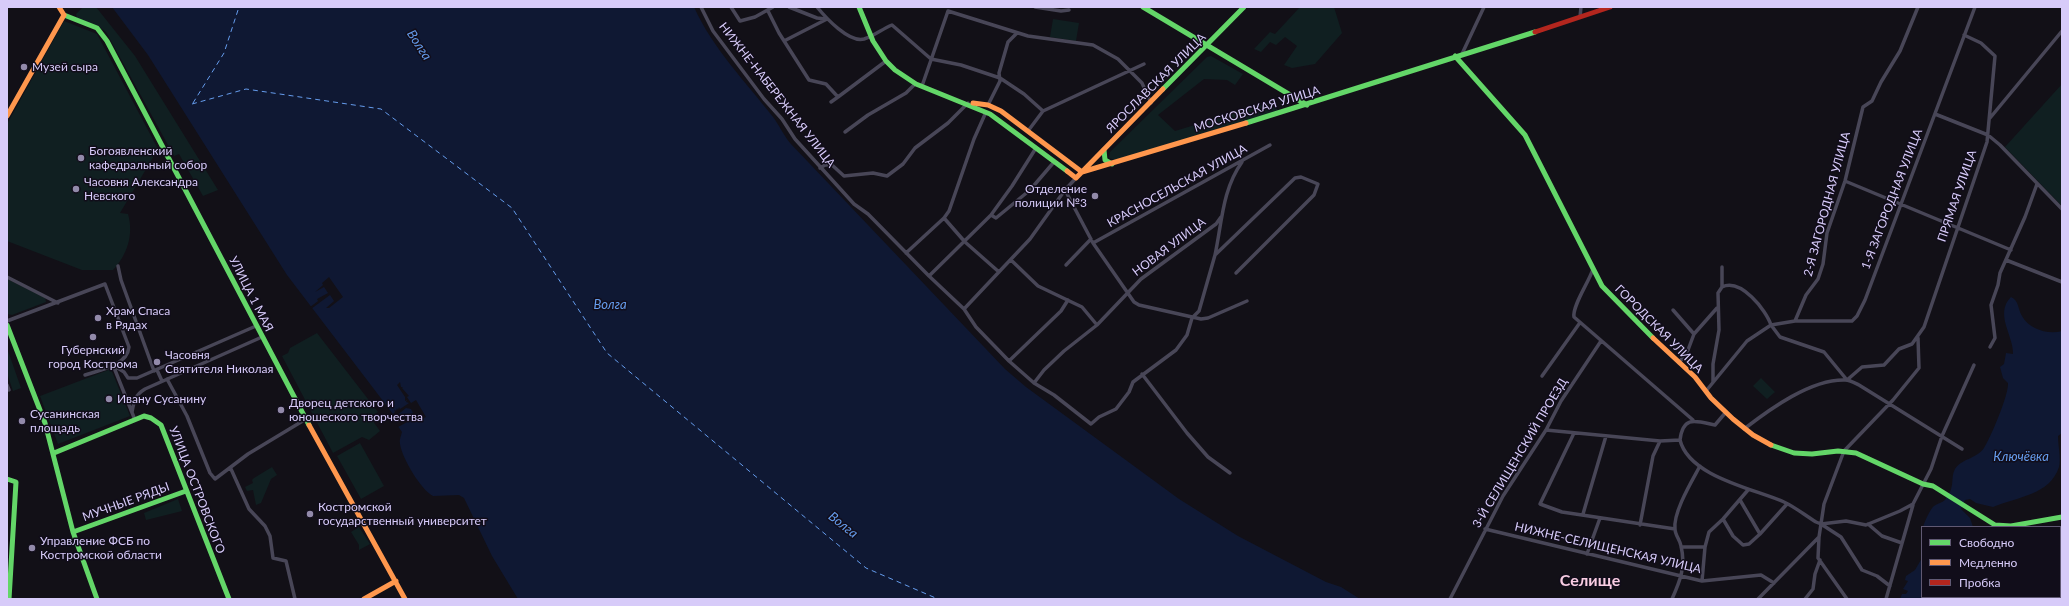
<!DOCTYPE html>
<meta charset="utf-8">
<style>
body{margin:0}
#map{position:relative;width:2069px;height:606px;overflow:hidden;background:#121017;font-family:Lato,sans-serif}
canvas{display:block}
.frame{position:absolute;inset:0;border:8px solid #d7cbf9;pointer-events:none}
.legend{position:absolute;left:1921px;top:526px;width:140px;height:72px;box-sizing:border-box;background:#110d1a;border:1px solid #605973;margin:0;padding:5px 7px;list-style:none;font-size:12px;color:#d7cbf9}
.legend li{display:flex;align-items:center;gap:8px;height:20px}
.legend b{width:20px;border:1px solid #605973}
</style>
<div id="map">
<canvas width="2069" height="606"></canvas>
<div class="frame"></div>
<ul class="legend">
<li><b style="height:5px;background:#63d668"></b>Свободно</li>
<li><b style="height:5px;background:#ff974d"></b>Медленно</li>
<li><b style="height:5px;background:#b3261e"></b>Пробка</li>
</ul>
</div>
<script>
const ctx = document.querySelector('canvas').getContext('2d');
ctx.lineJoin = 'round';
function fillPath(path, color) {
  ctx.fillStyle = color;
  ctx.fill(path, 'evenodd');
}
function strokePath(path, color, width, dash) {
  ctx.strokeStyle = color;
  ctx.lineWidth = width;
  ctx.lineCap = dash ? 'butt' : 'round';
  ctx.setLineDash(dash || []);
  ctx.stroke(path);
}
function label(font, color, halo, rows, align = 'center') {
  ctx.font = font + ' Lato,sans-serif';
  ctx.lineWidth = 3;
  ctx.setLineDash([]);
  ctx.textBaseline = 'middle';
  ctx.strokeStyle = halo;
  ctx.fillStyle = color;
  for (const [text, x, y, turn = 0] of rows) {
    ctx.save();
    ctx.translate(x, y);
    ctx.rotate((+turn || 0) * Math.PI / 180);
    ctx.textAlign = isNaN(turn) ? turn : align;
    if (halo) ctx.strokeText(text, 0, 0);
    ctx.fillText(text, 0, 0);
    ctx.restore();
  }
}
fillPath(new Path2D(`
 M 83,7 L 96,7 L 135,56 L 218,190 L 203,196 L 179,154 L 174,156 L 106,32 L 98,26 L 77,18 L 76,14 Z
 M 1300,7 L 1334,7 L 1342,33 L 1315,64 L 1292,68 L 1284,65 L 1297,46 L 1285,37 L 1276,45 L 1270,42 L 1261,52 L 1254,49 L 1270,32 L 1275,34 Z
 M 1053,19 L 1079,23 L 1076,41 L 1050,37 Z
 M 64,21 L 97,34 L 158,149 L 120,213 L 128,214 C 134,235 127,255 113,270 L 82,270 L 7,241 L 7,124 Z
 M 1211,56 L 1243,74 L 1235,85 L 1227,80 L 1204,79 L 1158,115 L 1175,131 L 1274,101 L 1278,111 L 1115,160 L 1109,158 L 1110,152 L 1207,57 Z
 M 2062,84 L 2062,206 L 2005,147 Z
 M 7,279 L 45,298 L 46,302 L 12,315 L 7,314 Z
 M 317,333 L 378,412 L 370,417 L 380,431 L 369,440 L 362,437 L 333,453 L 282,356 L 288,353 L 290,348 Z
 M 7,348 L 21,388 L 13,391 L 7,373 Z
 M 111,369 L 130,416 L 58,444 L 40,396 Z
 M 1761,378 L 1775,392 L 1767,399 L 1753,386 Z
 M 360,443 L 384,486 L 361,499 L 337,456 Z
 M 272,467 L 277,475 L 271,479 L 261,503 L 256,505 L 253,490 L 247,491 L 245,487 L 253,483 L 252,480 L 254,478 Z
 M 178,499 L 182,511 L 146,520 L 144,513 Z
 M 359,527 L 370,544 L 359,550 L 359,545 L 351,532 Z
 M 2060,529 L 2062,529 L 2062,599 L 2003,599 L 2003,597 L 2060,597 Z`), '#101f21');
fillPath(new Path2D(`
 M 112,7 L 694,7 C 713,49 745,81 773,117 C 779,125 783,134 790,143 L 1005,369 L 1026,387 L 1179,499 L 1238,536 L 1326,582 L 1341,587 L 1360,599 L 518,599 L 492,556 L 464,498 L 459,495 L 433,496 C 421,490 402,458 400,444 C 399,440 401,436 402,432 L 395,422 L 397,420 L 396,418 L 287,275 L 148,55 Z
 M 2011,297 C 2019,300 2018,310 2022,316 C 2029,329 2048,335 2062,331 L 2062,433 L 2058,436 C 2058,445 2061,458 2059,467 C 2050,495 2017,497 1993,507 L 1976,503 L 1970,499 L 1965,500 L 1961,509 L 1970,518 L 1973,527 L 1923,527 C 1925,521 1930,509 1934,506 C 1938,503 1942,503 1945,500 C 1956,487 1950,478 1955,469 C 1961,459 1976,459 1984,448 C 1991,437 2009,394 2008,383 L 2003,378 L 2000,367 L 2004,364 L 2006,353 L 2013,354 C 2014,336 1994,314 2011,297 Z
 M 1922,558 L 1922,597 L 1944,597 L 1946,599 L 1900,599 L 1902,594 L 1906,594 L 1908,591 L 1903,589 L 1908,581 L 1905,580 L 1906,576 L 1915,570 Z`), '#0f1833');
fillPath(new Path2D(`
 M 329,277 L 343,297 L 329,308 L 326,308 L 334,301 L 330,295 L 311,309 L 310,307 L 318,301 L 317,299 L 328,293 L 324,287 L 315,292 L 323,285 L 322,283 Z
 M 400,382 L 401,387 L 403,387 L 402,388 L 409,396 L 407,397 L 411,403 L 416,400 L 426,417 L 418,421 L 414,415 L 410,418 L 411,420 L 398,427 L 395,422 L 413,413 L 411,409 L 406,408 L 395,417 L 393,414 L 395,412 L 394,409 L 396,411 L 397,408 L 398,410 L 399,407 L 400,409 L 409,403 L 406,402 L 407,400 L 405,401 L 405,397 L 397,385 Z`), '#121017');
strokePath(new Path2D(`
 M 193,103 L 224,53 L 239,7
 M 192,104 L 246,89 L 381,109 L 512,208 L 607,353 L 866,568 L 938,599`), '#659ced', 1, [5, 4]);
strokePath(new Path2D(`
 M 701,7 L 713,31 L 764,99 L 782,119 L 795,139 L 854,204 L 868,214 L 929,276 L 964,309 L 976,327 L 1009,361 L 1034,383 L 1054,395 L 1091,424 L 1099,417 L 1116,409 L 1129,392 L 1133,382 L 1176,350 L 1187,335 L 1192,318 L 1199,311 L 1215,255 L 1295,178 L 1301,177 L 1318,184 L 1314,195 L 1236,273
 M 731,7 L 740,21 L 755,17 L 773,7
 M 789,7 L 817,18 L 826,19
 M 817,7 C 826,18 849,43 864,39 C 874,36 882,29 892,25 L 931,59 L 961,65 L 1000,78 L 1024,94 L 1043,111
 M 1035,7 L 1061,11 L 1069,10
 M 768,11 L 779,33 L 809,80 L 826,84 L 838,97 L 886,61
 M 1580,17 L 1581,7
 M 784,41 L 827,19
 M 1462,54 L 1484,7
 M 922,86 L 948,11 L 1028,36 L 1093,45 L 1118,59 L 1142,83 L 1151,103
 M 831,102 L 838,97
 M 988,105 L 1000,81 L 999,73 L 1008,42 L 1017,33
 M 1935,114 L 1988,135 L 2000,145 L 2062,209
 M 1990,118 L 2062,31
 M 1028,131 L 1043,111 L 1144,64
 M 845,132 L 868,115 L 906,93 L 915,84
 M 820,168 L 825,165 L 832,165 L 844,176 L 873,173 L 887,176 L 903,164 L 915,148 L 948,123 L 968,103
 M 1845,181 L 2011,250
 M 1065,190 L 1093,243 L 1134,302 L 1139,305 L 1201,319 L 1208,318 L 1247,301
 M 991,215 L 996,218 L 1030,190 L 1054,162
 M 944,218 L 965,242 L 999,272
 M 1093,243 L 1270,145
 M 906,253 L 944,218 L 949,211 L 974,139 L 986,112
 M 1215,255 C 1222,223 1222,190 1242,162
 M 1011,260 L 1038,286 L 1082,307 L 1097,325
 M 2006,260 L 2062,282
 M 1066,265 L 1091,239
 M 118,266 L 121,280 L 154,371
 M 1722,267 L 1722,287
 M 1593,269 C 1589,282 1572,306 1574,317 L 1693,420
 M 929,276 L 991,215 L 1012,186 L 1036,148
 M 7,277 L 58,303
 M 1722,287 C 1741,278 1766,310 1771,325 L 1795,321 L 1852,321 L 1857,316 L 1865,300 L 1975,7
 M 964,309 L 1030,239 L 1065,190 L 1076,178
 M 1673,310 L 1694,334
 M 7,321 L 105,284 L 129,347 C 127,366 100,370 85,375
 M 1795,321 L 1806,295 L 1818,279 L 1823,264 L 1827,233 L 1845,181 L 1863,107 L 1872,101 L 1881,82 L 1900,51 L 1918,7
 M 1990,347 L 1995,338 L 1991,305 L 1998,285 L 2000,273 L 2025,217 L 2037,184
 M 1009,361 L 1061,311 L 1068,300
 M 1679,363 L 1688,350 L 1694,334 L 1717,308
 M 113,365 L 124,372 L 128,378 L 137,378 L 256,326
 M 113,365 L 135,420
 M 157,370 L 162,381
 M 1142,374 L 1187,433 L 1208,457 L 1230,473
 M 1542,376 L 1579,324
 M 167,379 L 187,416 L 210,473 L 215,479 L 248,454 L 306,419
 M 1847,380 L 1862,367 L 1884,365 L 1899,349 L 1912,344 L 1924,327 L 1987,142 L 1995,56 L 1981,43 L 1964,35
 M 1713,382 L 1713,364 L 1719,330 L 1718,293 L 1722,287
 M 1034,383 L 1044,370 L 1064,351 L 1097,325 L 1141,279 L 1216,224 L 1221,217
 M 7,385 L 9,390
 M 1706,391 L 1747,341 L 1771,325 L 1780,337 L 1824,352 L 1847,380
 M 132,412 C 134,401 135,395 145,389 L 262,337
 M 1744,429 C 1770,409 1811,379 1845,380 C 1850,380 1855,383 1859,385 L 1962,449
 M 1546,430 L 1660,441 L 1680,440 C 1689,477 1755,489 1784,502 C 1795,507 1806,516 1816,522 L 1821,524 L 1846,521 L 1866,525 L 1900,511 L 1913,504 L 1931,469 L 1942,436 L 1974,365
 M 1574,433 L 1540,504 L 1562,512 L 1675,529
 M 1680,440 C 1683,415 1696,421 1715,425 L 1726,412
 M 231,469 L 249,509 L 265,526 L 270,536 L 273,558 L 286,561 L 295,599
 M 1583,514 L 1606,436
 M 1723,519 L 1733,536 L 1743,545 L 1749,544 L 1760,534 L 1740,500
 M 1821,524 L 1841,537 L 1862,570 L 1877,576 L 1890,586
 M 1868,524 L 1882,536 L 1902,543
 M 1640,525 L 1653,456 L 1660,441
 M 1485,529 L 1702,581 L 1761,575 L 1774,583
 M 1760,534 L 1787,504
 M 1819,537 L 1818,558 L 1847,599
 M 1681,547 L 1705,547 L 1702,581
 M 1705,547 L 1709,532 L 1723,519 L 1748,490
 M 1587,554 L 1600,518
 M 1450,599 L 1503,496 L 1546,430 L 1561,401 L 1601,341
 M 1672,599 C 1680,581 1686,567 1681,546 C 1680,540 1675,535 1675,529 C 1673,512 1692,481 1700,466
 M 1758,599 L 1819,537 L 1824,504 L 1844,451 L 1893,400 L 1919,368 L 1918,338
 M 1805,599 L 1813,589 L 1815,574 L 1820,560
 M 1886,599 L 1913,505`), '#484657', 3.5);
strokePath(new Path2D(`
 M 859,7 L 873,41 L 886,61 L 895,70 L 916,84 L 990,114 L 1067,171
 M 1143,7 L 1307,105
 M 64,15 L 97,28 L 107,41 L 309,425
 M 1455,56 L 1525,135 L 1602,286 L 1653,338
 M 1163,89 L 1244,7
 M 1246,123 L 1535,32
 M 1104,150 L 1105,160 L 1112,164
 M 7,325 L 45,423 L 73,532 L 97,599
 M 1771,445 L 1794,453 L 1812,454 L 1838,451 L 1856,453 L 1923,484 L 1933,486 L 1995,525 L 2011,526 L 2062,517
 M 54,453 L 144,416 L 151,418 L 161,425 L 229,599
 M 7,479 L 16,482 L 9,599
 M 73,532 L 186,491`), '#63d668', 5);
strokePath(new Path2D(`
 M 59,7 L 64,15
 M 973,103 L 988,105 L 1001,111 L 1082,172
 M 7,116 L 64,15
 M 1067,171 L 1076,178 L 1163,89
 M 1082,172 L 1246,123
 M 1653,338 L 1695,377 L 1711,398 L 1733,419 L 1753,435 L 1771,445
 M 309,425 L 405,599
 M 364,599 L 396,581`), '#ff974d', 5);
strokePath(new Path2D(`
 M 1535,32 L 1610,7`), '#b3261e', 5);
for (const [x, y, r, color] of [
 [24,67,4,"#928aaa"],
 [81,158,4,"#928aaa"],
 [76,189,4,"#928aaa"],
 [1095,196,4,"#928aaa"],
 [98,318,4,"#928aaa"],
 [93,337,4,"#928aaa"],
 [157,362,4,"#928aaa"],
 [109,399,4,"#928aaa"],
 [281,410,4,"#928aaa"],
 [22,421,4,"#928aaa"],
 [310,514,4,"#928aaa"],
 [32,548,4,"#928aaa"]
]) {
  const dot = new Path2D();
  dot.arc(x, y, r, 0, 2 * Math.PI);
  ctx.fillStyle = color;
  ctx.fill(dot);
  strokePath(dot, '#110d1a', 1.5);
}
label('12px', '#d7cbf9', '#110d1a', [
 ["Музей сыра",32,67],
 ["Богоявленский",89,151],
 ["кафедральный собор",89,165],
 ["Часовня Александра",84,182],
 ["Невского",84,196],
 ["Отделение",1087,189,"right"],
 ["полиции №3",1087,203,"right"],
 ["Храм Спаса",106,311],
 ["в Рядах",106,325],
 ["Губернский",93,350,"center"],
 ["город Кострома",93,364,"center"],
 ["Часовня",165,355],
 ["Святителя Николая",165,369],
 ["Ивану Сусанину",117,399],
 ["Дворец детского и",289,403],
 ["юношеского творчества",289,417],
 ["Сусанинская",30,414],
 ["площадь",30,428],
 ["Костромской",318,507],
 ["государственный университет",318,521],
 ["Управление ФСБ по",40,541],
 ["Костромской области",40,555]
], 'left');
label('12px', '#d7cbf9', '#110d1a', [
 ["ЯРОСЛАВСКАЯ УЛИЦА",1156,83,-45],
 ["НИЖНЕ-НАБЕРЕЖНАЯ УЛИЦА",777,95,52],
 ["МОСКОВСКАЯ УЛИЦА",1257,109,-17],
 ["КРАСНОСЕЛЬСКАЯ УЛИЦА",1177,186,-29],
 ["ПРЯМАЯ УЛИЦА",1957,196,-71],
 ["1-Я ЗАГОРОДНАЯ УЛИЦА",1892,199,-69],
 ["2-Я ЗАГОРОДНАЯ УЛИЦА",1827,204,-75],
 ["НОВАЯ УЛИЦА",1169,247,-37],
 ["УЛИЦА 1 МАЯ",251,294,63],
 ["ГОРОДСКАЯ УЛИЦА",1659,329,45],
 ["3-Й СЕЛИЩЕНСКИЙ ПРОЕЗД",1520,453,-59],
 ["УЛИЦА ОСТРОВСКОГО",197,490,69],
 ["МУЧНЫЕ РЯДЫ",126,502,-20],
 ["НИЖНЕ-СЕЛИЩЕНСКАЯ УЛИЦА",1608,548,13]
]);
label('italic 13px', '#659ced', '#110d1a', [
 ["Волга",419,45,57],
 ["Волга",610,305],
 ["Ключёвка",2021,457],
 ["Волга",843,525,38]
]);
label('bold 16px', '#f9cde3', '#110d1a', [
 ["Селище",1590,581]
]);
</script>
